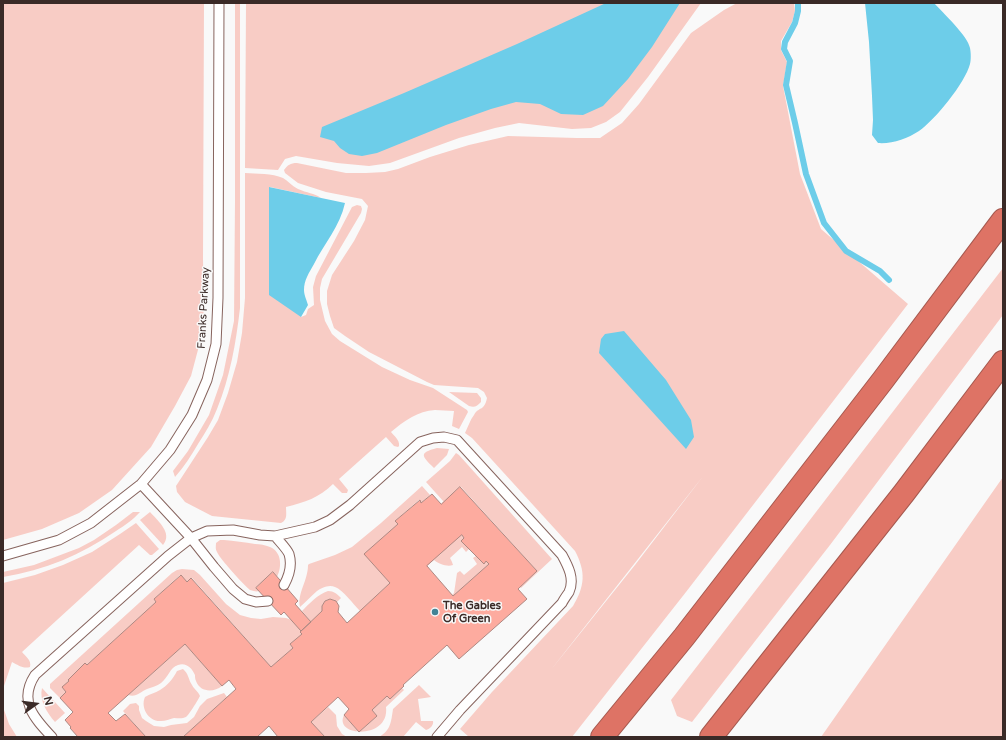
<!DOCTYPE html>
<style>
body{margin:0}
#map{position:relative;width:1006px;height:740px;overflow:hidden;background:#f9f9f9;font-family:"Varela Round",sans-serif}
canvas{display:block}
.frame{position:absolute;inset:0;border:4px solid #3a2a27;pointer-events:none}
.north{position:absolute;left:16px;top:684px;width:40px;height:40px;-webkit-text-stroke:3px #f9f9f9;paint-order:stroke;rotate:76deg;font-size:11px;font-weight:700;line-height:16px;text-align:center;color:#3a2a27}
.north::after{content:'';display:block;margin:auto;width:14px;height:18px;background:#3a2a27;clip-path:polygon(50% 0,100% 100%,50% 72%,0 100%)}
</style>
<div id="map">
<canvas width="1006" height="740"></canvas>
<div class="frame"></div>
<div class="north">N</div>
</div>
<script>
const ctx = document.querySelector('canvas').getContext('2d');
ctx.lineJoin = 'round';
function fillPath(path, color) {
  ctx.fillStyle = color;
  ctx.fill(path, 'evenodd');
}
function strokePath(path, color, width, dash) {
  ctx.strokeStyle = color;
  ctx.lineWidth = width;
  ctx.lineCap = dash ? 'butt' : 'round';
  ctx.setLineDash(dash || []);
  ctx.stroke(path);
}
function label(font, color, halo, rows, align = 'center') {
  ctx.font = font + ' "Varela Round",sans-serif';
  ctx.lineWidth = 3;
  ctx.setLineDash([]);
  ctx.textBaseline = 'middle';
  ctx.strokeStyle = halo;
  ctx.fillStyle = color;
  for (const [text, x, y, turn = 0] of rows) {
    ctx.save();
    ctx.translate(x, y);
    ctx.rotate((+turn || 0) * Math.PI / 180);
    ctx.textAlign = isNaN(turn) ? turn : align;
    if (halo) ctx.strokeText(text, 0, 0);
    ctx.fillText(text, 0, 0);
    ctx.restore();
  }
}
fillPath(new Path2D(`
 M 3,3 L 204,3 L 203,259 L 204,309 L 199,346 L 191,376 L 175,406 L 151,447 L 112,490 L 79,513 L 42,529 L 3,540 Z
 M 235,3 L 240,3 L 240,308 C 236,343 230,377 217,409 C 212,422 205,433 198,444 C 191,456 184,467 175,477 L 173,471 L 188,451 L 209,415 L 223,375 L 234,321 L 235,201 Z
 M 246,3 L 701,3 L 648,77 L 620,112 L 606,122 L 591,128 L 572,129 L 519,123 L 495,128 L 459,138 L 390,163 L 369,166 L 337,163 L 296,156 L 285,159 L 278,170 L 245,168 Z
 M 737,3 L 794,3 L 795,11 L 792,22 L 781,41 L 781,50 L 787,62 L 783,86 L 800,174 L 821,229 L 908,304 L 686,592 L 572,737 L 469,737 L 460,729 L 492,692 L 573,606 C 585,586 586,572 575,551 L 472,438 L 465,433 C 468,427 470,420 474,415 C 479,406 484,412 487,398 L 484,392 L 478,388 L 434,385 L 427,382 L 369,352 L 345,336 L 334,328 L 330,316 L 327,304 L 327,291 L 332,275 L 354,241 L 365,220 L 368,206 L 362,199 L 326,192 L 298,183 L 285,173 L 284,170 C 288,165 290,163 297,163 L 346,173 L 366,173 L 385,172 L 398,169 L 430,157 L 469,145 L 508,136 L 577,138 L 600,138 L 622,123 L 639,104 L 691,33 L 724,10 ZM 704,475 L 635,565 L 550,671 Z
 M 245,173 C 257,174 272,173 283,178 C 288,181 292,186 298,189 C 307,193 314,193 321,198 L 270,187 L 301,317 L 306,315 L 308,309 L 314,305 L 313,287 L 316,276 L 352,207 L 357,205 L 361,206 L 362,209 L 361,213 L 322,279 L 320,288 L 320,300 L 325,321 L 332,334 L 340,341 L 382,367 L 410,380 L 433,388 L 467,410 L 468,412 L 459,429 L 452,426 L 454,411 C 448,411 441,410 435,410 C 418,411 404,421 391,432 C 394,436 400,440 399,446 L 398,447 L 394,446 L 386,437 L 339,479 L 348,490 L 347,493 L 342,493 L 333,484 C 319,498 305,502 286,507 C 286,513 288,520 281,523 L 212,516 L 185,502 L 177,492 L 176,486 L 208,437 L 218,420 L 228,393 L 237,362 L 242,333 L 245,298 Z
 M 1003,268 L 1003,315 L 830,545 L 692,722 L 677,716 L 671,700 L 793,542 Z
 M 449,392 L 477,393 L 481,398 L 481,402 C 477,406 475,408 469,406 Z
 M 437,448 L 449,449 L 447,455 L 434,468 C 422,456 418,453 437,448 Z
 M 456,453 L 459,455 L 552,559 L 521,588 L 520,587 L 537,571 L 461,487 L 444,502 L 426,482 L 450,461 Z
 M 1003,477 L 1003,737 L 821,737 Z
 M 422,486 L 430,495 L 421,503 L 419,500 L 395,521 L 398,524 L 365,554 L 390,583 L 360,611 C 353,604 343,590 335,587 C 329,584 321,588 317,591 C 311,596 306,602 300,607 C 297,593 308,581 308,565 L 309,564 L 335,555 L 352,547 L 381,523 Z
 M 133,512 L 140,512 C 133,520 125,525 116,531 C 81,555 45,570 3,577 L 3,572 L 34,565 L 79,548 L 94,540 L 116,525 Z
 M 150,512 C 158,521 173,533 163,545 L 140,520 Z
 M 136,523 L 159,549 L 152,555 L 150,555 L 139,545 L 22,652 C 25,656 32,660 30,667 C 23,669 18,665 12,662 L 4,686 L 3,705 L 3,583 L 35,575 L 63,565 L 92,552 L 120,534 Z
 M 462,535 L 464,538 L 469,549 L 466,552 L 462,547 L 450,558 L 452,562 L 453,565 C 447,567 439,564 434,560 Z
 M 220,540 L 224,540 C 234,541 245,542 255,544 C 260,544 265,545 270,547 C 282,552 282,567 277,577 L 273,572 L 259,591 C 256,592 254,591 250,590 C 244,585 220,559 217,552 C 215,549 216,546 216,543 Z
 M 476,556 L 484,564 L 486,561 L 489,564 L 453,596 L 452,595 L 454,593 L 457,573 L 460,571 L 464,575 L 477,564 L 473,558 Z
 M 182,569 L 194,570 L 200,575 L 226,604 L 240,615 L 251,618 L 261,619 L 273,617 L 286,618 L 292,620 L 301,631 L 300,632 L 302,634 L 290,644 L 293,648 L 271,667 L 192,578 L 187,582 L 180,575 L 154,599 L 156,602 L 87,665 L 85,664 L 68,680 L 69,681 L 66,692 L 60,698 L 50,688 L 50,684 L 172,573 L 177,570 Z
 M 328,591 C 334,591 337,594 341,598 L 337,602 C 333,599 329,599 325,601 L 322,606 L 322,611 L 311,622 L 302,611 C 309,604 318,594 328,591 Z
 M 185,644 L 222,686 C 213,693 200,692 196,681 C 195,679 195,677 195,675 C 192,668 186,662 178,665 C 170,667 168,678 161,683 C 157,686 152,687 147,689 C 140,692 136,698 128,695 Z
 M 183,669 C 189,674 188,679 192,685 C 194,689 198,691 200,696 C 198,700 189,715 186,717 C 182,719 178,718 174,718 C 169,719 166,721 161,721 C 149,722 140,708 145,697 C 150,694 155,693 160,690 C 167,686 173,679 177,671 Z
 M 419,685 L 431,697 L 418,699 L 421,721 L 433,721 C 434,725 430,729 426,730 L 416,722 L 403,737 L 379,737 C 391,730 391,722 393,709 Z
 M 42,688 L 65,713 L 55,722 C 47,713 39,700 42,688 Z
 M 402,688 L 404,690 L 386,707 C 390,740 333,737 344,715 L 359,732 L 377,716 L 372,710 L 387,696 L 390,699 Z
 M 224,693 L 227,697 L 183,737 L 146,737 L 123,711 L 130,704 L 136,703 L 139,706 L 139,710 L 142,718 L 146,721 L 154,726 L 164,727 L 171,725 L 187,723 L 194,717 L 200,706 L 207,699 Z
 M 3,707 L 9,724 L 17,737 L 3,737 Z
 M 328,707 L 336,715 L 337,726 L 342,734 L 347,737 L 325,737 L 311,722 Z`), '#f8ccc5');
fillPath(new Path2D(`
 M 606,3 L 680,3 L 652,47 L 628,79 L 603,106 L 583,115 L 561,114 L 540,104 L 516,102 L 491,109 L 446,125 L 377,153 L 362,156 L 349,154 L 340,148 L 334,141 L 320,137 L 322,127 L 404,93 L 517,44 Z
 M 865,3 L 934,3 C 943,13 968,36 970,48 C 971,53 971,60 970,64 C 965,83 935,120 919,131 C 907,139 892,144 878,143 L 872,135 L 873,120 L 872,96 L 869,42 Z
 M 269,187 L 345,203 C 340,226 324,244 314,264 C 309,273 304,280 304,290 C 304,295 307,301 308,305 L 301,317 L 269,295 Z
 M 624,331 L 666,380 L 691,420 L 694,437 L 686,449 L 599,353 L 601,339 L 605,334 Z`), '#6dcde9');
strokePath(new Path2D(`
 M 798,3 L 798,11 L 795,23 L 785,42 L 784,49 L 790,61 L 786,85 L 795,123 L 806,174 L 824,223 L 846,251 L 880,271 L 889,280`), '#6dcde9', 6);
const building = new Path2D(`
 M 460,487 L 537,571 L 518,589 L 527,599 L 459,659 L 447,645 L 403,685 L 404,686 L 390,699 L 387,696 L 372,710 L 377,716 L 359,732 L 344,715 L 349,709 L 338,697 L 311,722 L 325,737 L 278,737 L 269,726 L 257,737 L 183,737 L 236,689 L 229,680 L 222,686 L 185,644 L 108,713 L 116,721 L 125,714 L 146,737 L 78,737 L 70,728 L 71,727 L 65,720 L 73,712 L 60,698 L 66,692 L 62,687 L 69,681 L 68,680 L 85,663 L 87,665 L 156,602 L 154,599 L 181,575 L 187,582 L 191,578 L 271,667 L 293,648 L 290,644 L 302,634 L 300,632 L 322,611 L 322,606 L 325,601 L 330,599 L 336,601 L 339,606 L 338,612 L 347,623 L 390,583 L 364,554 L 398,524 L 395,521 L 420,500 L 421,503 L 432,494 L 441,504 ZM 462,535 L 464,538 L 461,541 L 484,564 L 486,561 L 489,564 L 453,596 L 427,566 Z
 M 273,572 L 298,601 L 295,604 L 311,622 L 301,631 L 284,612 L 281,615 L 256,588 Z`);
fillPath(building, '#fdab9f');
strokePath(building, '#ae8882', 1);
const lane = new Path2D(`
 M 141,484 L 191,538 L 207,531 L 233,530 L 260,535 L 275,536 L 315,527 L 330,520 L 350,505 L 420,442 L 433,438 L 444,437 L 457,440 L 562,555 C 568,566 575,579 569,592 C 567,595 564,599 562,603 L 460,710 L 437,737
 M 275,536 C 279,541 287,549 289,554 C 292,564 289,576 284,585
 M 3,556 L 59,540 L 91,523 L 141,484 L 170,450 L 192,415 L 207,380 L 216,344 L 218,298 L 219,3
 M 52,737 C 34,718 18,701 35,675 L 168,556 L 191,538 L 214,567 L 233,589 L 245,599 L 256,602 L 268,601`);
const highway = new Path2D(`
 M 602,737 L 684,637 L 883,380 L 1003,220
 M 711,737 L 904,493 L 1003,362`);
strokePath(lane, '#87645e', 11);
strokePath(highway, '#a5594f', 24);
strokePath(lane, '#fff', 9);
strokePath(highway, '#de7365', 22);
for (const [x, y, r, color] of [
 [435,612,4,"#438396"]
]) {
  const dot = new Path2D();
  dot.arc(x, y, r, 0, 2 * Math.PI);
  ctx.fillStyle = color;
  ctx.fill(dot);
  strokePath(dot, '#f9f9f9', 1.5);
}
label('11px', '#3a2a27', '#f9f9f9', [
 ["Franks Parkway",204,308,-87]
]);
label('bold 11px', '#3a2a27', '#f9f9f9', [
 ["The Gables",443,606],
 ["Of Green",443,619]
], 'left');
</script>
